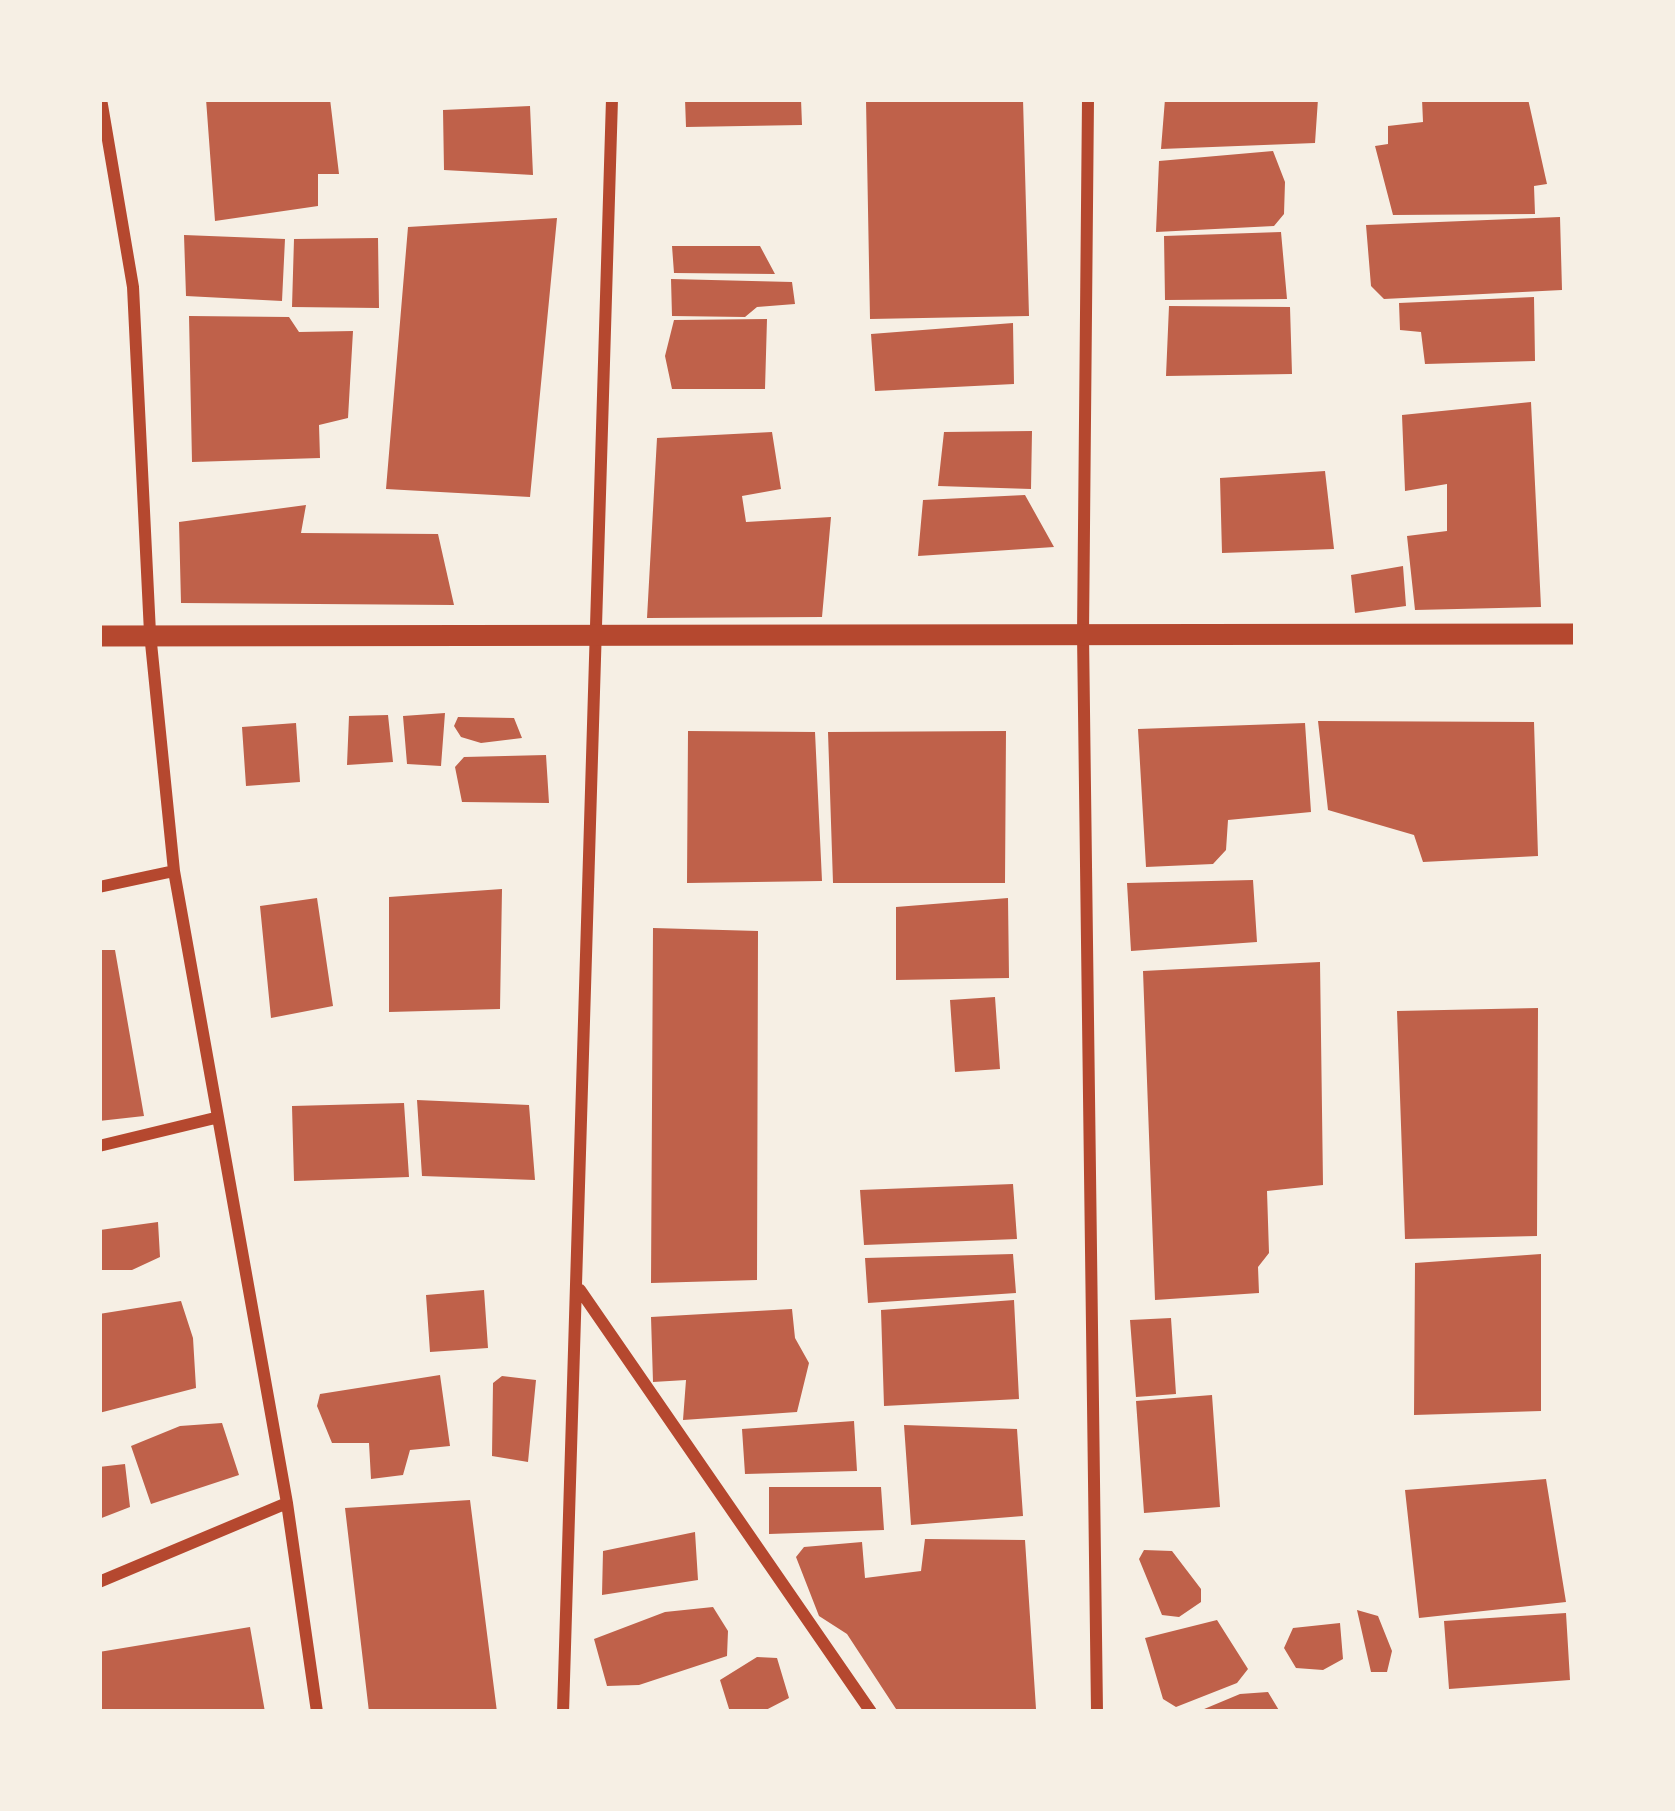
<!DOCTYPE html>
<style>
body{margin:0}
#map{position:relative;width:1675px;height:1811px;overflow:hidden;background:#f6efe4;font-family:"Exo 2",sans-serif}
canvas{display:block}
.frame{position:absolute;inset:0;border:102px solid #f6efe4;pointer-events:none}
</style>
<div id="map">
<canvas width="1675" height="1811"></canvas>
<div class="frame"></div>
</div>
<script>
const ctx = document.querySelector('canvas').getContext('2d');
ctx.lineJoin = 'round';
function fillPath(path, color) {
  ctx.fillStyle = color;
  ctx.fill(path, 'evenodd');
}
function strokePath(path, color, width, dash) {
  ctx.strokeStyle = color;
  ctx.lineWidth = width;
  ctx.lineCap = dash ? 'butt' : 'round';
  ctx.setLineDash(dash || []);
  ctx.stroke(path);
}
fillPath(new Path2D(`
 M 206,99 L 330,99 L 339,174 L 318,174 L 318,206 L 215,221 Z
 M 685,99 L 801,99 L 802,125 L 686,127 Z
 M 1023,99 L 1029,316 L 870,319 L 866,100 Z
 M 1165,99 L 1318,99 L 1315,143 L 1161,149 Z
 M 1422,99 L 1528,99 L 1547,184 L 1534,186 L 1535,214 L 1393,215 L 1375,146 L 1388,144 L 1388,126 L 1423,122 Z
 M 530,106 L 533,175 L 444,170 L 443,110 Z
 M 1273,151 L 1285,182 L 1284,214 L 1274,226 L 1156,232 L 1159,161 Z
 M 1560,217 L 1562,290 L 1384,299 L 1371,286 L 1366,225 Z
 M 557,218 L 530,497 L 386,489 L 408,227 Z
 M 1281,232 L 1287,299 L 1165,300 L 1164,236 Z
 M 184,235 L 285,239 L 282,301 L 186,296 Z
 M 378,238 L 379,308 L 292,307 L 294,239 Z
 M 672,246 L 760,246 L 775,274 L 674,273 Z
 M 671,279 L 792,282 L 795,304 L 757,307 L 745,317 L 672,316 Z
 M 1534,297 L 1535,361 L 1425,364 L 1421,332 L 1400,330 L 1399,303 Z
 M 1169,306 L 1290,307 L 1292,374 L 1166,376 Z
 M 189,316 L 289,317 L 299,332 L 353,331 L 348,418 L 319,425 L 320,458 L 192,462 Z
 M 767,319 L 765,389 L 672,389 L 665,356 L 674,320 Z
 M 1013,323 L 1014,384 L 875,391 L 871,334 Z
 M 1531,402 L 1541,607 L 1415,610 L 1407,536 L 1447,531 L 1447,484 L 1405,491 L 1402,415 Z
 M 1032,431 L 1031,489 L 938,486 L 944,432 Z
 M 772,432 L 781,489 L 742,496 L 746,522 L 831,517 L 822,617 L 647,618 L 657,438 Z
 M 1325,471 L 1334,549 L 1222,553 L 1220,478 Z
 M 1025,495 L 1054,547 L 918,556 L 923,500 Z
 M 306,505 L 301,533 L 438,534 L 454,605 L 181,603 L 179,522 Z
 M 1403,566 L 1406,606 L 1355,613 L 1351,575 Z
 M 445,713 L 441,766 L 407,764 L 403,716 Z
 M 388,715 L 393,762 L 347,765 L 349,716 Z
 M 458,717 L 514,718 L 522,738 L 481,743 L 461,737 L 454,726 Z
 M 1318,721 L 1534,722 L 1538,856 L 1423,862 L 1414,835 L 1328,810 Z
 M 296,723 L 300,782 L 246,786 L 242,727 Z
 M 1305,723 L 1311,812 L 1228,820 L 1226,850 L 1213,864 L 1146,867 L 1138,729 Z
 M 688,731 L 815,732 L 822,881 L 687,883 Z
 M 1006,731 L 1005,883 L 833,883 L 828,732 Z
 M 546,755 L 549,803 L 462,802 L 455,767 L 464,757 Z
 M 1253,880 L 1257,942 L 1131,951 L 1127,883 Z
 M 502,889 L 500,1009 L 389,1012 L 389,897 Z
 M 317,898 L 333,1006 L 271,1018 L 260,906 Z
 M 1008,898 L 1009,978 L 896,980 L 896,907 Z
 M 653,928 L 758,931 L 757,1280 L 651,1283 Z
 M 99,950 L 115,950 L 144,1116 L 99,1121 Z
 M 1320,962 L 1323,1185 L 1267,1191 L 1269,1253 L 1258,1267 L 1259,1293 L 1155,1300 L 1143,971 Z
 M 995,997 L 1000,1069 L 955,1072 L 950,1000 Z
 M 1538,1008 L 1537,1236 L 1405,1239 L 1397,1011 Z
 M 417,1100 L 529,1105 L 535,1180 L 422,1176 Z
 M 404,1103 L 409,1177 L 294,1181 L 292,1106 Z
 M 1013,1184 L 1017,1239 L 864,1245 L 860,1190 Z
 M 158,1222 L 160,1257 L 132,1270 L 99,1270 L 100,1230 Z
 M 1013,1254 L 1016,1293 L 868,1303 L 865,1258 Z
 M 1541,1254 L 1541,1411 L 1414,1415 L 1415,1263 Z
 M 484,1290 L 488,1348 L 430,1352 L 426,1295 Z
 M 1014,1300 L 1019,1399 L 884,1406 L 881,1310 Z
 M 181,1301 L 193,1338 L 196,1388 L 99,1413 L 99,1314 Z
 M 792,1309 L 795,1338 L 809,1363 L 797,1412 L 683,1420 L 686,1380 L 653,1382 L 651,1317 Z
 M 1171,1318 L 1176,1394 L 1136,1397 L 1130,1320 Z
 M 440,1375 L 450,1446 L 410,1450 L 403,1475 L 371,1479 L 369,1443 L 332,1443 L 317,1406 L 320,1394 Z
 M 502,1376 L 536,1380 L 528,1462 L 492,1456 L 493,1383 Z
 M 1212,1395 L 1220,1507 L 1144,1513 L 1136,1401 Z
 M 854,1421 L 857,1471 L 745,1474 L 742,1429 Z
 M 222,1423 L 239,1475 L 151,1504 L 131,1446 L 180,1426 Z
 M 904,1425 L 1017,1429 L 1023,1516 L 911,1525 Z
 M 125,1464 L 130,1507 L 99,1519 L 99,1467 Z
 M 1546,1479 L 1566,1602 L 1419,1618 L 1405,1490 Z
 M 769,1487 L 881,1487 L 884,1530 L 769,1534 Z
 M 470,1500 L 497,1712 L 369,1712 L 345,1508 Z
 M 695,1532 L 698,1580 L 602,1595 L 603,1551 Z
 M 925,1539 L 1025,1540 L 1036,1709 L 898,1712 L 847,1634 L 819,1616 L 796,1557 L 804,1547 L 862,1542 L 865,1578 L 921,1571 Z
 M 1144,1550 L 1172,1551 L 1201,1589 L 1201,1602 L 1179,1617 L 1162,1615 L 1139,1559 Z
 M 713,1607 L 728,1631 L 727,1656 L 639,1685 L 607,1686 L 594,1639 L 665,1612 Z
 M 1357,1610 L 1378,1616 L 1392,1651 L 1387,1672 L 1371,1672 Z
 M 1566,1613 L 1570,1680 L 1449,1689 L 1444,1621 Z
 M 1217,1620 L 1248,1669 L 1237,1683 L 1176,1707 L 1163,1699 L 1145,1638 Z
 M 1340,1623 L 1343,1659 L 1323,1670 L 1296,1668 L 1284,1648 L 1293,1628 Z
 M 250,1627 L 265,1712 L 99,1712 L 99,1652 Z
 M 757,1657 L 777,1658 L 789,1698 L 762,1712 L 730,1712 L 720,1680 Z
 M 1268,1692 L 1280,1712 L 1197,1712 L 1240,1694 Z`), '#bf614a');
strokePath(new Path2D(`
 M 101,99 L 133,287 L 150,633 L 174,871 L 287,1503 L 317,1712
 M 1088,99 L 1083,634 L 1097,1712
 M 99,887 L 174,871
 M 99,1146 L 215,1118
 M 580,1290 L 871,1712
 M 99,1582 L 287,1503
 M 563,1712 L 612,99`), '#b5482f', 12);
strokePath(new Path2D(`
 M 99,636 L 1576,634`), '#b5482f', 21);
</script>
